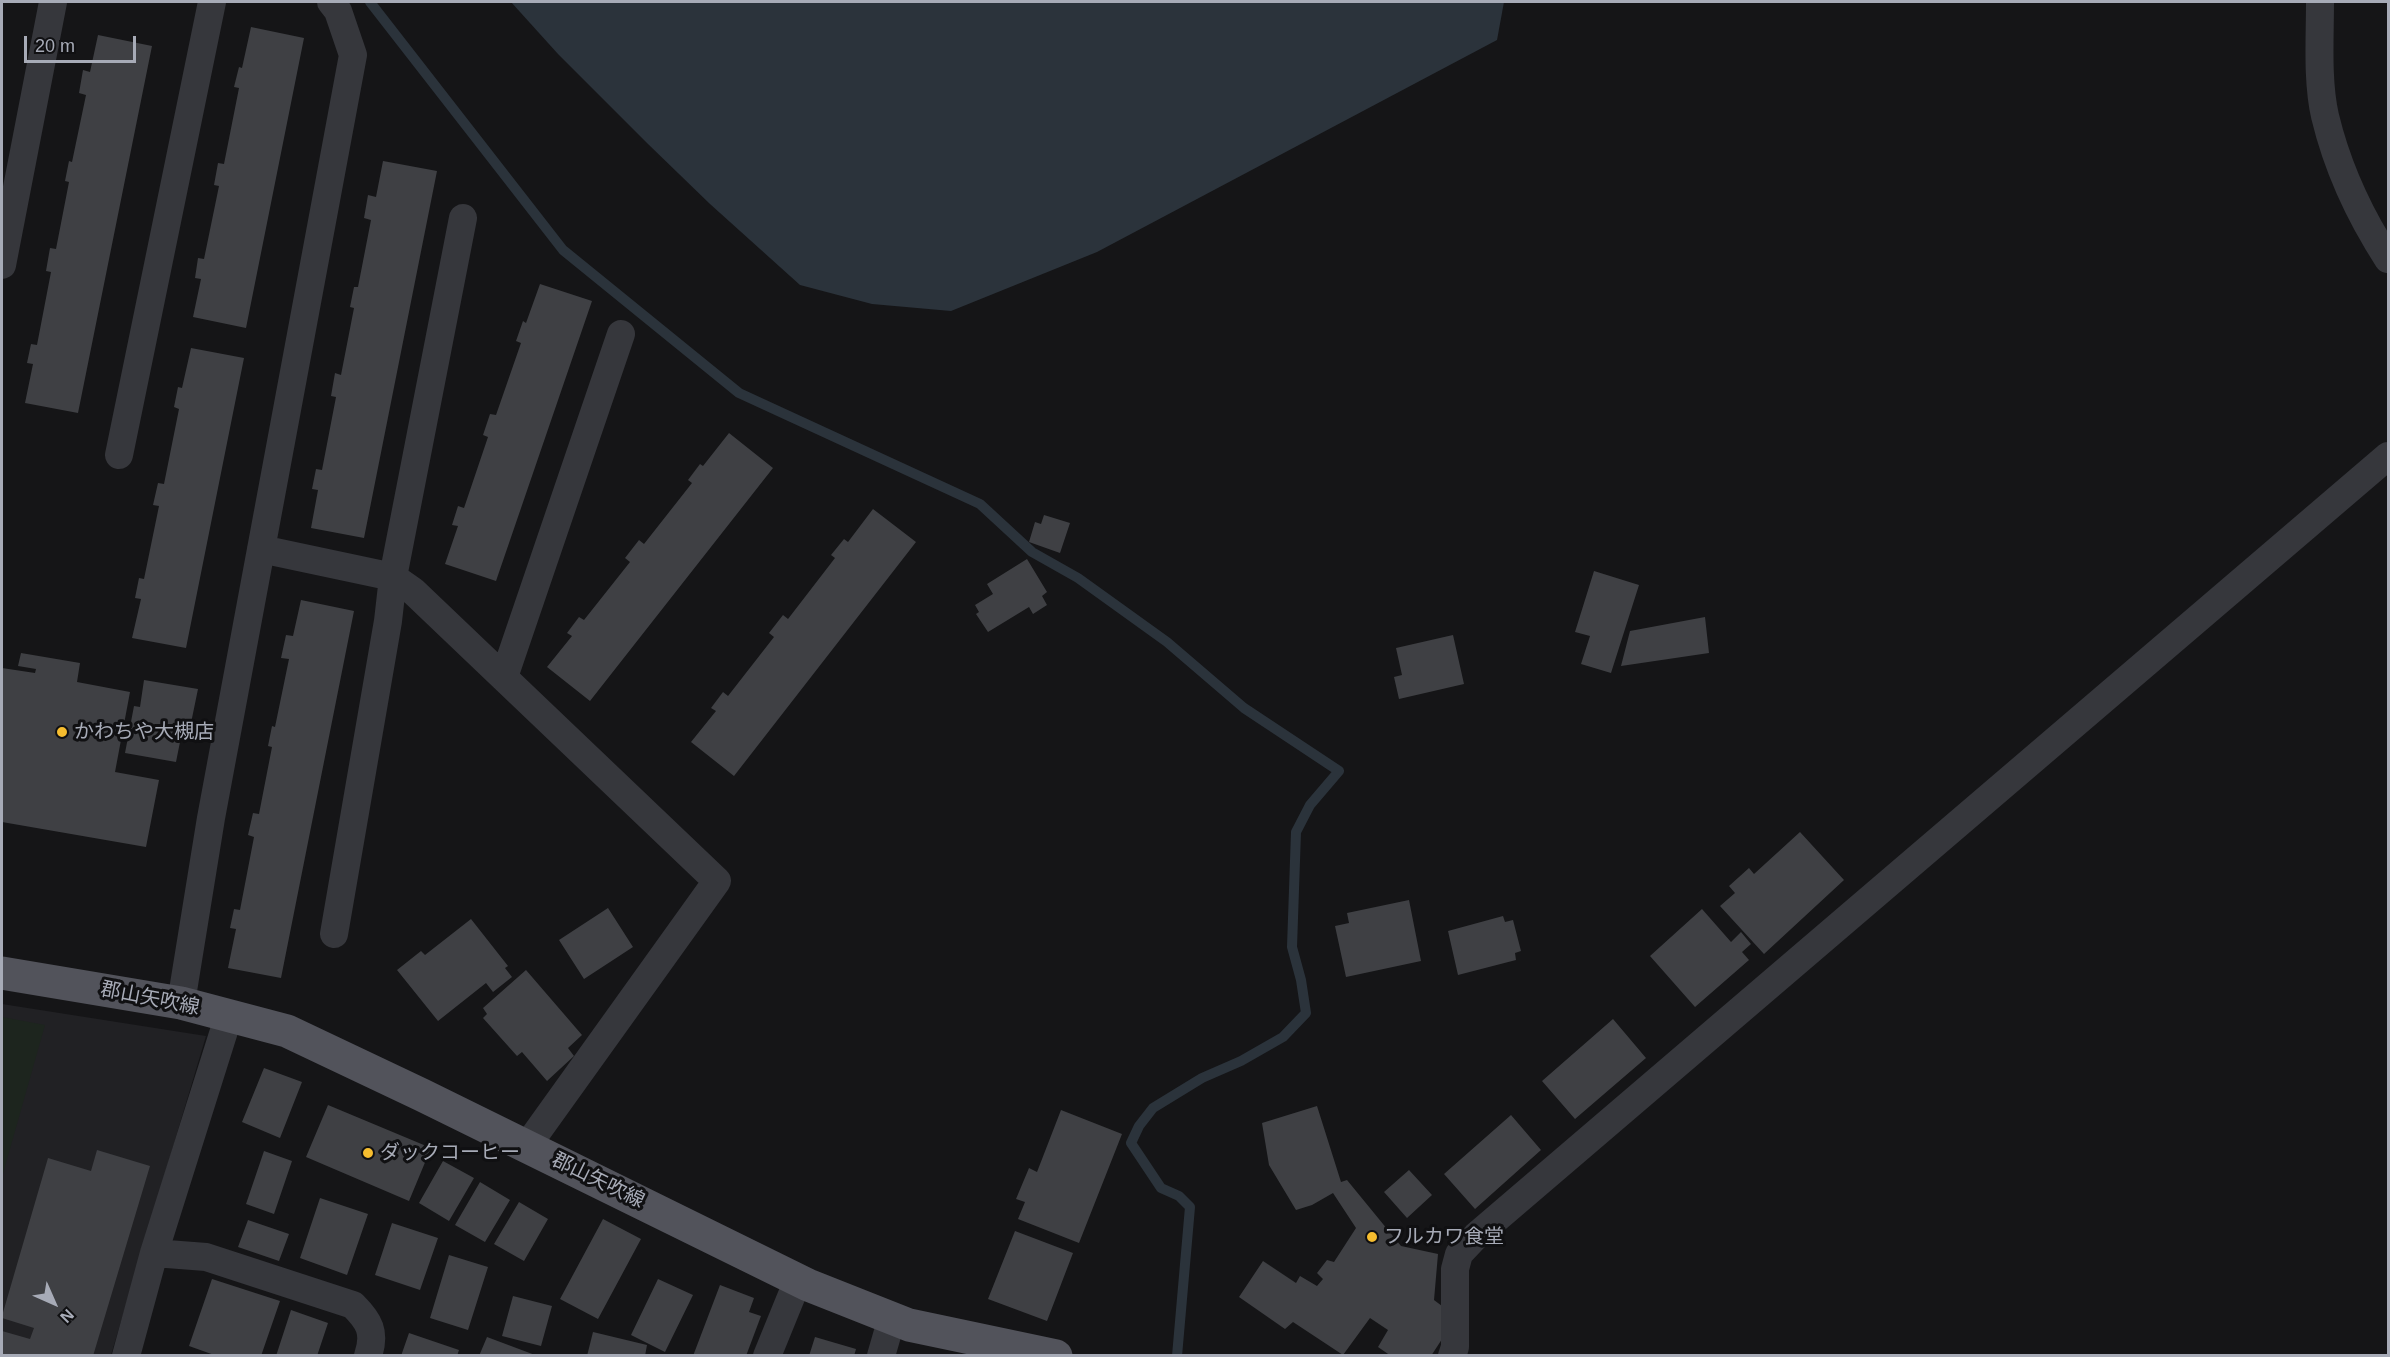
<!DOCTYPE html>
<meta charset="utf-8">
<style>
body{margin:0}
#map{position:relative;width:2390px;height:1357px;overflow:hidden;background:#151517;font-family:Arial,sans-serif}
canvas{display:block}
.frame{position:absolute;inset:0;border:3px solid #a7abb7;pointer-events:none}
.north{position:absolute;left:24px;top:1273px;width:60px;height:60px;-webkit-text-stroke:4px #101012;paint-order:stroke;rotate:135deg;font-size:16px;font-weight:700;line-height:24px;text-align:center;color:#a7abb7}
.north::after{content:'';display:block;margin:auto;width:21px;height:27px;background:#a7abb7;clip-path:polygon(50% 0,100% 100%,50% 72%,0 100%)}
.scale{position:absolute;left:24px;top:36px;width:112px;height:27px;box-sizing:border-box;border:3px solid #a7abb7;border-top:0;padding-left:8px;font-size:18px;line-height:21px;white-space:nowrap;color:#a7abb7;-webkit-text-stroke:4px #101012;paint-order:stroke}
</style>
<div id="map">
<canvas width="2390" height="1357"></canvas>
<div class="frame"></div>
<div class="north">N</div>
<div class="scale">20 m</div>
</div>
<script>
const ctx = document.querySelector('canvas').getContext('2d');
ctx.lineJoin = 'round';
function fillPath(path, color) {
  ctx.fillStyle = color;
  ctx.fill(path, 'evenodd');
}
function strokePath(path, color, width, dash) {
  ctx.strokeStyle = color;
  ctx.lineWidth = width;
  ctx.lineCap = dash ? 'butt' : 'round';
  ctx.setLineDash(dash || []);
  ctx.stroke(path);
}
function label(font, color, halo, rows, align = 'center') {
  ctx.font = font + ' Arial,"Noto Sans JP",sans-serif';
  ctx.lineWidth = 6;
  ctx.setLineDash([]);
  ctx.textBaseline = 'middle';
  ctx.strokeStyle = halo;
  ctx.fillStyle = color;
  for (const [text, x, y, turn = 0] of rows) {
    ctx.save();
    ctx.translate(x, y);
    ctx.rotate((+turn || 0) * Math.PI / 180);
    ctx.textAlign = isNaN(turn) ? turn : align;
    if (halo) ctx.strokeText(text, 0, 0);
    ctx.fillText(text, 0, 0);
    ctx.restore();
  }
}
fillPath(new Path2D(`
 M 2,1004 L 206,1036 L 111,1355 L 2,1355 Z`), '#212124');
fillPath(new Path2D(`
 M 2,1017 L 45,1025 L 2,1177 Z`), '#1d251e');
fillPath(new Path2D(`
 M 511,2 L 1504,2 L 1497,40 L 1097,252 L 951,311 L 872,304 L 800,285 L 710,204 L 648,144 L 558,54 Z`), '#2b333b');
strokePath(new Path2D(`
 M 370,2 L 563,250 L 739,393 L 980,504 L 1032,552 L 1078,578 L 1167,642 L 1244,708 L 1339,771 L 1310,805 L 1296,832 L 1292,947 L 1301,980 L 1306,1013 L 1283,1037 L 1241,1061 L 1202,1078 L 1153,1108 L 1139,1126 L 1131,1143 L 1161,1188 L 1179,1196 L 1190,1207 L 1177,1356`), '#2b333b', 10);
fillPath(new Path2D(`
 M 251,27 L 304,38 L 246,328 L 193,317 L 201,279 L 195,278 L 198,258 L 204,259 L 219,186 L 214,185 L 218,163 L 224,164 L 239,88 L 234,87 L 239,67 L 242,68 Z
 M 98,35 L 152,46 L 78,413 L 25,403 L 33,364 L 27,363 L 31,344 L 37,345 L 51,272 L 46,271 L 50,248 L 56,249 L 69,182 L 65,181 L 69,161 L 72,162 L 86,95 L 79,93 L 83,70 L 90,72 Z
 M 383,161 L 437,171 L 364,538 L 311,528 L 318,490 L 312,489 L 316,469 L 322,470 L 336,397 L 331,396 L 335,373 L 341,375 L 354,308 L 350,307 L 354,287 L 358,287 L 371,220 L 364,218 L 368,195 L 376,197 Z
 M 540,284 L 592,301 L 496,581 L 445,564 L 458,526 L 452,525 L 458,506 L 464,508 L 488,437 L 483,435 L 490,414 L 496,415 L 521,343 L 516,341 L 523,321 L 526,323 Z
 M 191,348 L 244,358 L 186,648 L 132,638 L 141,599 L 135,598 L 139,578 L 144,579 L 159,506 L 153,505 L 158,483 L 164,484 L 179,409 L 174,407 L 178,387 L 182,388 Z
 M 729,433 L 773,468 L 590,701 L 547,667 L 572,636 L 567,633 L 579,617 L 584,620 L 630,562 L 625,558 L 639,540 L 644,544 L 692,483 L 688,480 L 700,464 L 703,466 Z
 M 873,509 L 916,542 L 734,776 L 691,742 L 716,711 L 711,708 L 723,692 L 728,696 L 774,637 L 769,633 L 783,615 L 788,619 L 835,558 L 831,555 L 844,539 L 848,542 Z
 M 1044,515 L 1070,523 L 1060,553 L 1029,542 L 1035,522 L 1041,524 Z
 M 1027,559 L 1047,592 L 1042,596 L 1047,605 L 1033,614 L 1029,607 L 988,632 L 976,614 L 979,612 L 975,605 L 993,594 L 987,584 Z
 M 1594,571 L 1639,585 L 1611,673 L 1581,664 L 1590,636 L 1575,632 Z
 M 301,600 L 354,611 L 281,978 L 228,968 L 236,929 L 230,928 L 234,909 L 240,910 L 254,837 L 248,835 L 253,813 L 259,814 L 272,747 L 268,746 L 272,726 L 275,727 L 289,659 L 281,658 L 286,635 L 293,636 Z
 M 1705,617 L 1709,653 L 1621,666 L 1630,631 Z
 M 1453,635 L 1464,684 L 1399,699 L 1394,677 L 1402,675 L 1396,648 Z
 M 21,653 L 80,663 L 77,682 L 130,692 L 115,772 L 159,780 L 146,847 L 2,822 L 2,668 L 35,673 L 36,669 L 18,666 Z
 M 144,680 L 198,689 L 191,723 L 184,722 L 176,762 L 125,753 L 134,706 L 140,707 Z
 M 1800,832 L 1844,880 L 1764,954 L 1720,906 L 1735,893 L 1729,886 L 1749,868 L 1754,874 Z
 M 1409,900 L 1421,961 L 1346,977 L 1335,926 L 1349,923 L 1347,913 Z
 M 608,908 L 633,947 L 584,979 L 559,940 Z
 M 1702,909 L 1731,942 L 1741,932 L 1751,944 L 1742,952 L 1749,960 L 1695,1007 L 1650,956 Z
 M 1503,916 L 1505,922 L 1513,920 L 1521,951 L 1515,953 L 1516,960 L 1458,975 L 1448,931 Z
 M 471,919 L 508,966 L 505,968 L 512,977 L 493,992 L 486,983 L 438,1021 L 397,970 L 421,951 L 425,955 Z
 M 526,970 L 582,1035 L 568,1048 L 574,1056 L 547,1081 L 522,1052 L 517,1056 L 483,1018 L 487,1014 L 483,1008 Z
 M 1613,1019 L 1646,1058 L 1575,1119 L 1542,1081 Z
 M 264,1068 L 302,1082 L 280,1138 L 242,1122 Z
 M 328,1105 L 431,1148 L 409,1201 L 306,1157 Z
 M 1317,1106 L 1341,1182 L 1347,1180 L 1401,1246 L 1438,1254 L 1434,1300 L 1442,1306 L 1444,1336 L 1431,1356 L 1391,1356 L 1378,1347 L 1388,1330 L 1370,1318 L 1343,1355 L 1293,1322 L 1285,1329 L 1239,1297 L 1263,1261 L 1296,1283 L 1300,1276 L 1317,1286 L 1323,1279 L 1317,1273 L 1327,1260 L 1334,1262 L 1356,1228 L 1333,1193 L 1312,1205 L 1296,1210 L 1269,1165 L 1262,1123 Z
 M 1061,1110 L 1122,1134 L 1079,1243 L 1018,1219 L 1025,1202 L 1016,1199 L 1029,1168 L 1037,1172 Z
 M 1511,1115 L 1541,1150 L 1475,1209 L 1444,1174 Z
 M 97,1150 L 150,1166 L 93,1356 L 2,1356 L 2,1331 L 30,1339 L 34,1328 L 2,1318 L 2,1316 L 48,1158 L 91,1171 Z
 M 264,1151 L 292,1161 L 274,1214 L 246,1204 Z
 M 443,1161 L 474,1178 L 449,1221 L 419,1203 Z
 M 1409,1170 L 1432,1195 L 1407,1218 L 1384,1192 Z
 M 480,1182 L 510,1200 L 485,1242 L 455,1225 Z
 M 320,1198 L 368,1214 L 347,1275 L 300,1258 Z
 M 519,1202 L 548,1219 L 524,1261 L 494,1244 Z
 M 603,1219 L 641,1239 L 598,1319 L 560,1299 Z
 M 248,1220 L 289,1234 L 279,1261 L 238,1247 Z
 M 392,1223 L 438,1238 L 420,1290 L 375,1275 Z
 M 1015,1231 L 1073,1253 L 1047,1321 L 988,1299 Z
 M 449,1255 L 488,1267 L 468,1330 L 430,1318 Z
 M 212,1279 L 280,1301 L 261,1356 L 217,1356 L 189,1346 Z
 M 658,1279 L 693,1295 L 665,1352 L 631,1335 Z
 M 720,1285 L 754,1298 L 749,1312 L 761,1316 L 746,1356 L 693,1356 Z
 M 513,1296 L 552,1306 L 541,1346 L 502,1336 Z
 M 291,1310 L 328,1323 L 317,1356 L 276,1356 Z
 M 593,1332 L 647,1345 L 645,1356 L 587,1356 Z
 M 409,1333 L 459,1350 L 457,1356 L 401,1356 Z
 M 487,1337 L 535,1355 L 535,1356 L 479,1356 Z
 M 815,1337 L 856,1349 L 854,1356 L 809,1356 Z`), '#3f4044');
strokePath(new Path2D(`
 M 2320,2 C 2320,38 2317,81 2325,116 C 2337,166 2360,216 2388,259
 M 2,265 L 53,2
 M 119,455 L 212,2
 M 261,549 L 393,577 L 413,591 L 717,881 L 527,1146
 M 504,677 L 621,334
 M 334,934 L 388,621 L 393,577 L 463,218
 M 181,1003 L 211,818 L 353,55 L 338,11 L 331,2
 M 154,1253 L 206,1257 L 353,1305 C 369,1321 376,1332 368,1356
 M 126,1356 L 154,1253 L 229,1015
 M 767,1356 L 798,1280
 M 881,1356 L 892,1318
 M 1452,1356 L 1455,1347 L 1455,1269 L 1459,1254 L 1476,1236 L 2388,456`), '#36373c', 28);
strokePath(new Path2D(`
 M 2,973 L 181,1003 L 287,1031 L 422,1095 L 808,1285 L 909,1325 L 1056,1356`), '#52535b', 33);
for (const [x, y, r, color] of [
 [62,732,6,"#f6bd2f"],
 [368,1153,6,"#f6bd2f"],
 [1372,1237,6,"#f6bd2f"]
]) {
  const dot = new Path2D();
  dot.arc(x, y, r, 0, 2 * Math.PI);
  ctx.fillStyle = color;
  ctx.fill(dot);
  strokePath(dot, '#101012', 2);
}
label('20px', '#a7abb7', '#101012', [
 ["かわちや大槻店",74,732],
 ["ダックコーヒー",380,1153],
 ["フルカワ食堂",1384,1237]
], 'left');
label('20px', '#a7abb7', '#101012', [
 ["郡山矢吹線",150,999,11],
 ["郡山矢吹線",598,1181,26]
]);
</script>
